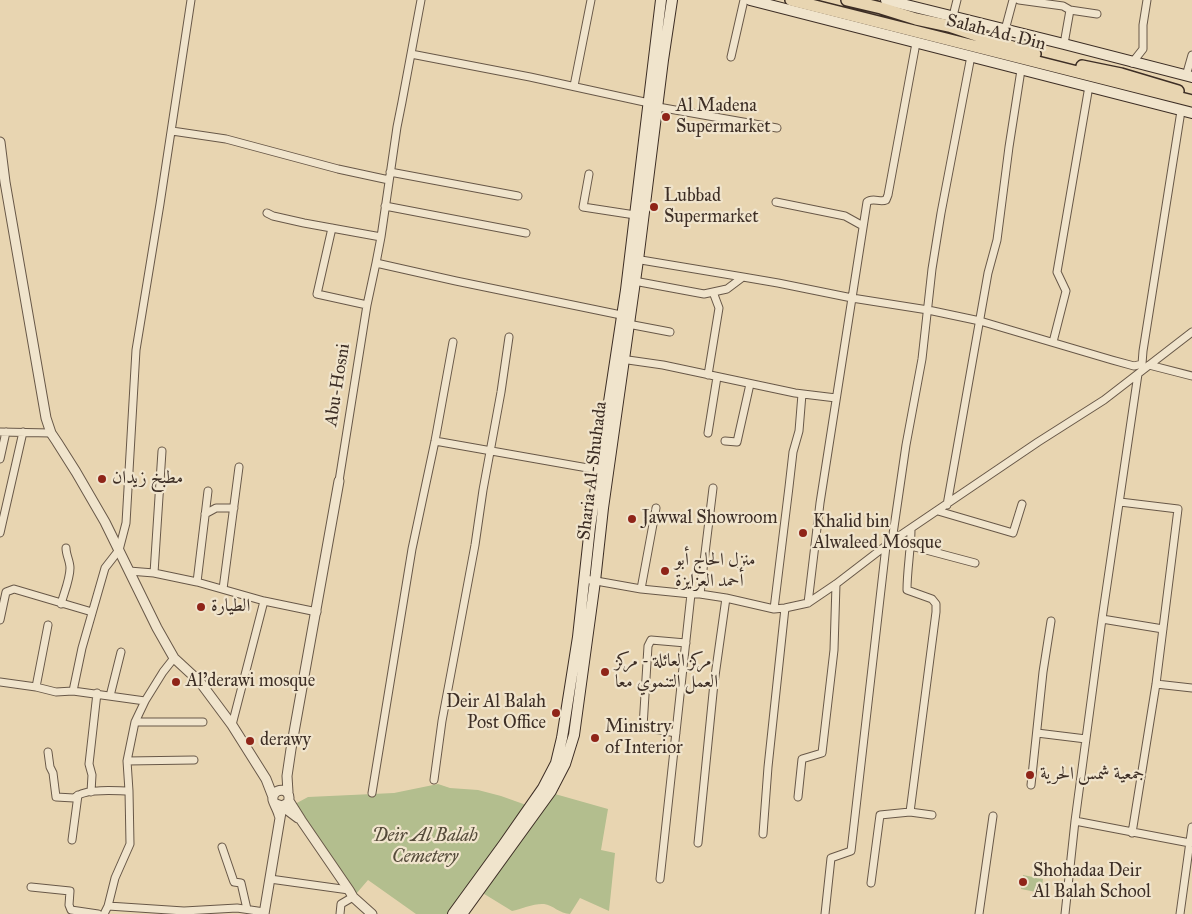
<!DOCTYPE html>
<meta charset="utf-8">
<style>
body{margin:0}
canvas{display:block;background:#e8d5b1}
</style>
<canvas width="1192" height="914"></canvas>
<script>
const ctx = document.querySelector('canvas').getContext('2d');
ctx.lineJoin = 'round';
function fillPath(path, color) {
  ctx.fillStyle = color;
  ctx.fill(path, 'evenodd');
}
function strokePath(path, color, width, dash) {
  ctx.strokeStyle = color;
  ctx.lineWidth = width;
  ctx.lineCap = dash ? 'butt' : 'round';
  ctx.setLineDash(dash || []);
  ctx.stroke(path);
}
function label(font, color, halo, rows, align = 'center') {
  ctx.font = font + ' "IM FELL Great Primer",Amiri,serif';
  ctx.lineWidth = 4.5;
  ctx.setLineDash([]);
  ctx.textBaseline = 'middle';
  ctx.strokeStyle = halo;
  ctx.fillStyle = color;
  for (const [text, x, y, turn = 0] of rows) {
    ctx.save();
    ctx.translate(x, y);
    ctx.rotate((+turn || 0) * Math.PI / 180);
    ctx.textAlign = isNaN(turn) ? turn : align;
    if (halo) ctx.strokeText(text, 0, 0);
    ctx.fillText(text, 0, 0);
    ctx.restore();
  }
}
fillPath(new Path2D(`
 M 438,784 L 450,788 L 478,790 L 501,796 L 529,806 L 449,914 L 416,914 L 368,880 L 356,894 L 295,804 L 308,797 L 394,793 Z
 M 555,794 L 608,809 L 601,850 L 615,853 L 609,911 L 580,898 L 570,914 C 560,914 553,905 544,904 C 535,903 521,909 512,911 L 481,892 Z
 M 1023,875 L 1043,879 L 1041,893 L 1021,889 Z`), '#b3be8e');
const minor = new Path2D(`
 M 1019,0 L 1063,6 L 1070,10 L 1097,14
 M 953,16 L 957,0
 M 1005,30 L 1013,0
 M 1064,44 L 1070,10
 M 411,54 L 530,77 L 649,103 L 658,107 L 777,128
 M 731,57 L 744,0
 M 1132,63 L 1143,49 L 1143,25 L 1147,0
 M 1186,76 L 1192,55
 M 574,86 L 591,0
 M 172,131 L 226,139 L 338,169 L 389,180
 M 390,172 L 518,196
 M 589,174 L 583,207 L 635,215
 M 776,202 L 845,216 L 863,226
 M 385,206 L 526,233
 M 267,213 L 273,216 L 304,223 L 381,237
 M 332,228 L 317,294 L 367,305
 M 635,259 L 743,277
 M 376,263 L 456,281 L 621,315
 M 634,281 L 704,294 L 727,289 L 743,277 L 778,283 L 852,298 L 928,310 L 980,321 L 1112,360 L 1134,366 L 1142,364
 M 628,324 L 670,332
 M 1053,342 L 1066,291 L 1057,272 L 1089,86
 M 621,359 L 663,365 L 795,393 L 836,398
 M 1149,365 L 1192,376
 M 1143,367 L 1142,364 L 1143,351 L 1181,111
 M 708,375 L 719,308 L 713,292
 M 0,432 L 51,433
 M 708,433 L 717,377
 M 435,441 L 599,470
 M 725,441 L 737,442 L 750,384
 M 0,459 L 6,432
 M 339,481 L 367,305 L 376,263 L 381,237 L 397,127 L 402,102 L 421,0
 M 1120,502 L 1178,509 L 1156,684 L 1132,833
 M 947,505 L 988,273 L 997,240 L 1009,147 L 1021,70
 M 938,511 L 1013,533 L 1022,504
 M 205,514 L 216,508 L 234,508
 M 0,533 L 23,432
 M 892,541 L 906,445 L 922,359 L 932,269 L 941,213 L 971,56
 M 911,546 L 975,563
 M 129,571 L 154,573 L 197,582 L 264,601 L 317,612
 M 154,573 L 162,451
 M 585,579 L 641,589 L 691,594 L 700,594 L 726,598 L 774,609 L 785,608 L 808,603 L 836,584 L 892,541 L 1038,442 L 1104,400 L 1192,332
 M 197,582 L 208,491
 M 223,589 L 239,467
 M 641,589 L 656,508
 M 700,594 L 713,488
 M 808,603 L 820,503 L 867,202 C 873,197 880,203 886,200 L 888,195 L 916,43
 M 61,604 C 64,593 70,579 70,568 C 70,561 66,555 66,548
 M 774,609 L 789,487 L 793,452 L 799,431 L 802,394
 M 1102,619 L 1163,629
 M 0,620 L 6,592 L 14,589 L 92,612
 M 0,682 L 36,687 L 56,692 L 73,691 L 145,701
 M 1156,684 L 1192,688
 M 36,687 L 48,625
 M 73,691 L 82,648 L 105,568 L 119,550 L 126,523 L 136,350 L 160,204 L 191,0
 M 110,696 L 121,652
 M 135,722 L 203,722
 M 232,725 L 264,601
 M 676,733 L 643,727 L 648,646 L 651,640 L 686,643
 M 1037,733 L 1086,739
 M 48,752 L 50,767 L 53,773 L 56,797 L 74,798 C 85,788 114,791 129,791
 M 127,761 L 194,760
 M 434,780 L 442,721 L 475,545 L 483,490 L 501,392 L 509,337
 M 1031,785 L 1043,672 L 1051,621
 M 91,792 L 92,775 L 89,764 L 97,693
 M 372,793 L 412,549 L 435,441 L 453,342
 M 798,797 L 802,759 L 822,753 L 834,650 L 836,584
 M 910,812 L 932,815
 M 1075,821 L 1190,843
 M 763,834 L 768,767 L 785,608
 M 72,840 L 78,795
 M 698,843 L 714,683 L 726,598
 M 222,847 L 234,882 L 241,883 L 247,909
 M 270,879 L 349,890
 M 660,879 L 691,594
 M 871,883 L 880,815 L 910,812 L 936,612 L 936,604 L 932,599 L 907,590 C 907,570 911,549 911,529
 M 31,887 L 70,891 L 69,905 L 71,910 L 98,914
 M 108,906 L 184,911 L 237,908 L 264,912
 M 104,914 L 108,906 L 115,878 L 130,844 L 129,791 L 127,761 L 135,722 L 145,701 L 163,672 L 174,658
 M 340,914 L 341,904 L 353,897
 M 825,914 L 831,858 L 851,851 L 886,546
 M 979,914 L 993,816
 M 1065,914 L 1075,821 L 1102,619 L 1138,374
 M 1180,914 L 1192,827`);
const tertiary = new Path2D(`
 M 0,142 L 5,182 L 46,418 L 51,433 L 57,442 L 76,472 L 105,522 L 157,628 L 174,658 L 200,682 L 232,725 L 266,779 L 273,797
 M 288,792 L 287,776 L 291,749 L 339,481
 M 289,801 L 301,820 L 349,890 L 353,897 L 372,914
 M 276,804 L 282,806 L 288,803 C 294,786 271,787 273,800 C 274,804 278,810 279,815
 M 264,914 L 282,806 L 298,818`);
const secondary = new Path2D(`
 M 750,0 L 1192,113
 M 886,0 L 1064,44 L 1192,77
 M 453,914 L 504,844 L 543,788 L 556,763 L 562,738 L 578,637 L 590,527 L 626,290 L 661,0
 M 462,914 L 551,791 L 565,764 L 574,735 L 595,581 L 603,508 L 638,260 L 663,60 L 672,0`);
const trunk = new Path2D(`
 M 791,0 L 1192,101
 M 847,0 L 881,8 L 916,19 L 949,26 L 1000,43 L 1035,54
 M 1082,66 L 1121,74 L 1178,91`);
strokePath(minor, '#685848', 9);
strokePath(tertiary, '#685848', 11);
strokePath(secondary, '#3d2e25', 12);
strokePath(trunk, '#3d2e25', 14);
strokePath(minor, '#f0e4cc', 7);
strokePath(tertiary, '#f0e4cc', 9);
strokePath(secondary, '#f0e4cc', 10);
strokePath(trunk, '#e8d5b1', 11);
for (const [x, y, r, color] of [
 [666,117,5,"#8f2418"],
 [654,207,5,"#8f2418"],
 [102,479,5,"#8f2418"],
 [632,519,5,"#8f2418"],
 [803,533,5,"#8f2418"],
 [665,571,5,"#8f2418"],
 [201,607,5,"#8f2418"],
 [605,672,5,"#8f2418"],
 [176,682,5,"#8f2418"],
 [556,713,5,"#8f2418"],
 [595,738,5,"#8f2418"],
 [250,741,5,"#8f2418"],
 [1030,775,5,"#8f2418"],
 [1023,882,5,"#8f2418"]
]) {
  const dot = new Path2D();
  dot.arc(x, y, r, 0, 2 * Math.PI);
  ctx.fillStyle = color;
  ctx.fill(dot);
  strokePath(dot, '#f0e4cc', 2);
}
label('18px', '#3d2e25', '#f0e4cc', [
 ["Salah Ad-Din",996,33,14],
 ["Abu-Hosni",338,385,-81],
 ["Sharia Al-Shuhada",593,471,-83]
]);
label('18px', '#3d2e25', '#f0e4cc', [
 ["Al Madena",676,107],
 ["Supermarket",676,128],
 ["Lubbad",664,197],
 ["Supermarket",664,218],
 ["مطبخ زيدان",112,479],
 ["Jawwal Showroom",642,519],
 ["Khalid bin",813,523],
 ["Alwaleed Mosque",813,544],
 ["منزل الحاج أبو",675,561],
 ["أحمد العزايزة",675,582],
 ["الطيارة",211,607],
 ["مركز العائلة - مركز",615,662],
 ["العمل التنموي معا",615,683],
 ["Al'derawi mosque",186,682],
 ["Deir Al Balah",546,703,"right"],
 ["Post Office",546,724,"right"],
 ["Ministry",605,728],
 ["of Interior",605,749],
 ["derawy",260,741],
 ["جمعية شمس الحرية",1040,775],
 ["Shohadaa Deir",1033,872],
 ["Al Balah School",1033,893]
], 'left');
label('italic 18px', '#554b3a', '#f0e4cc', [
 ["Deir Al Balah",425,837],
 ["Cemetery",425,858]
]);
</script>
